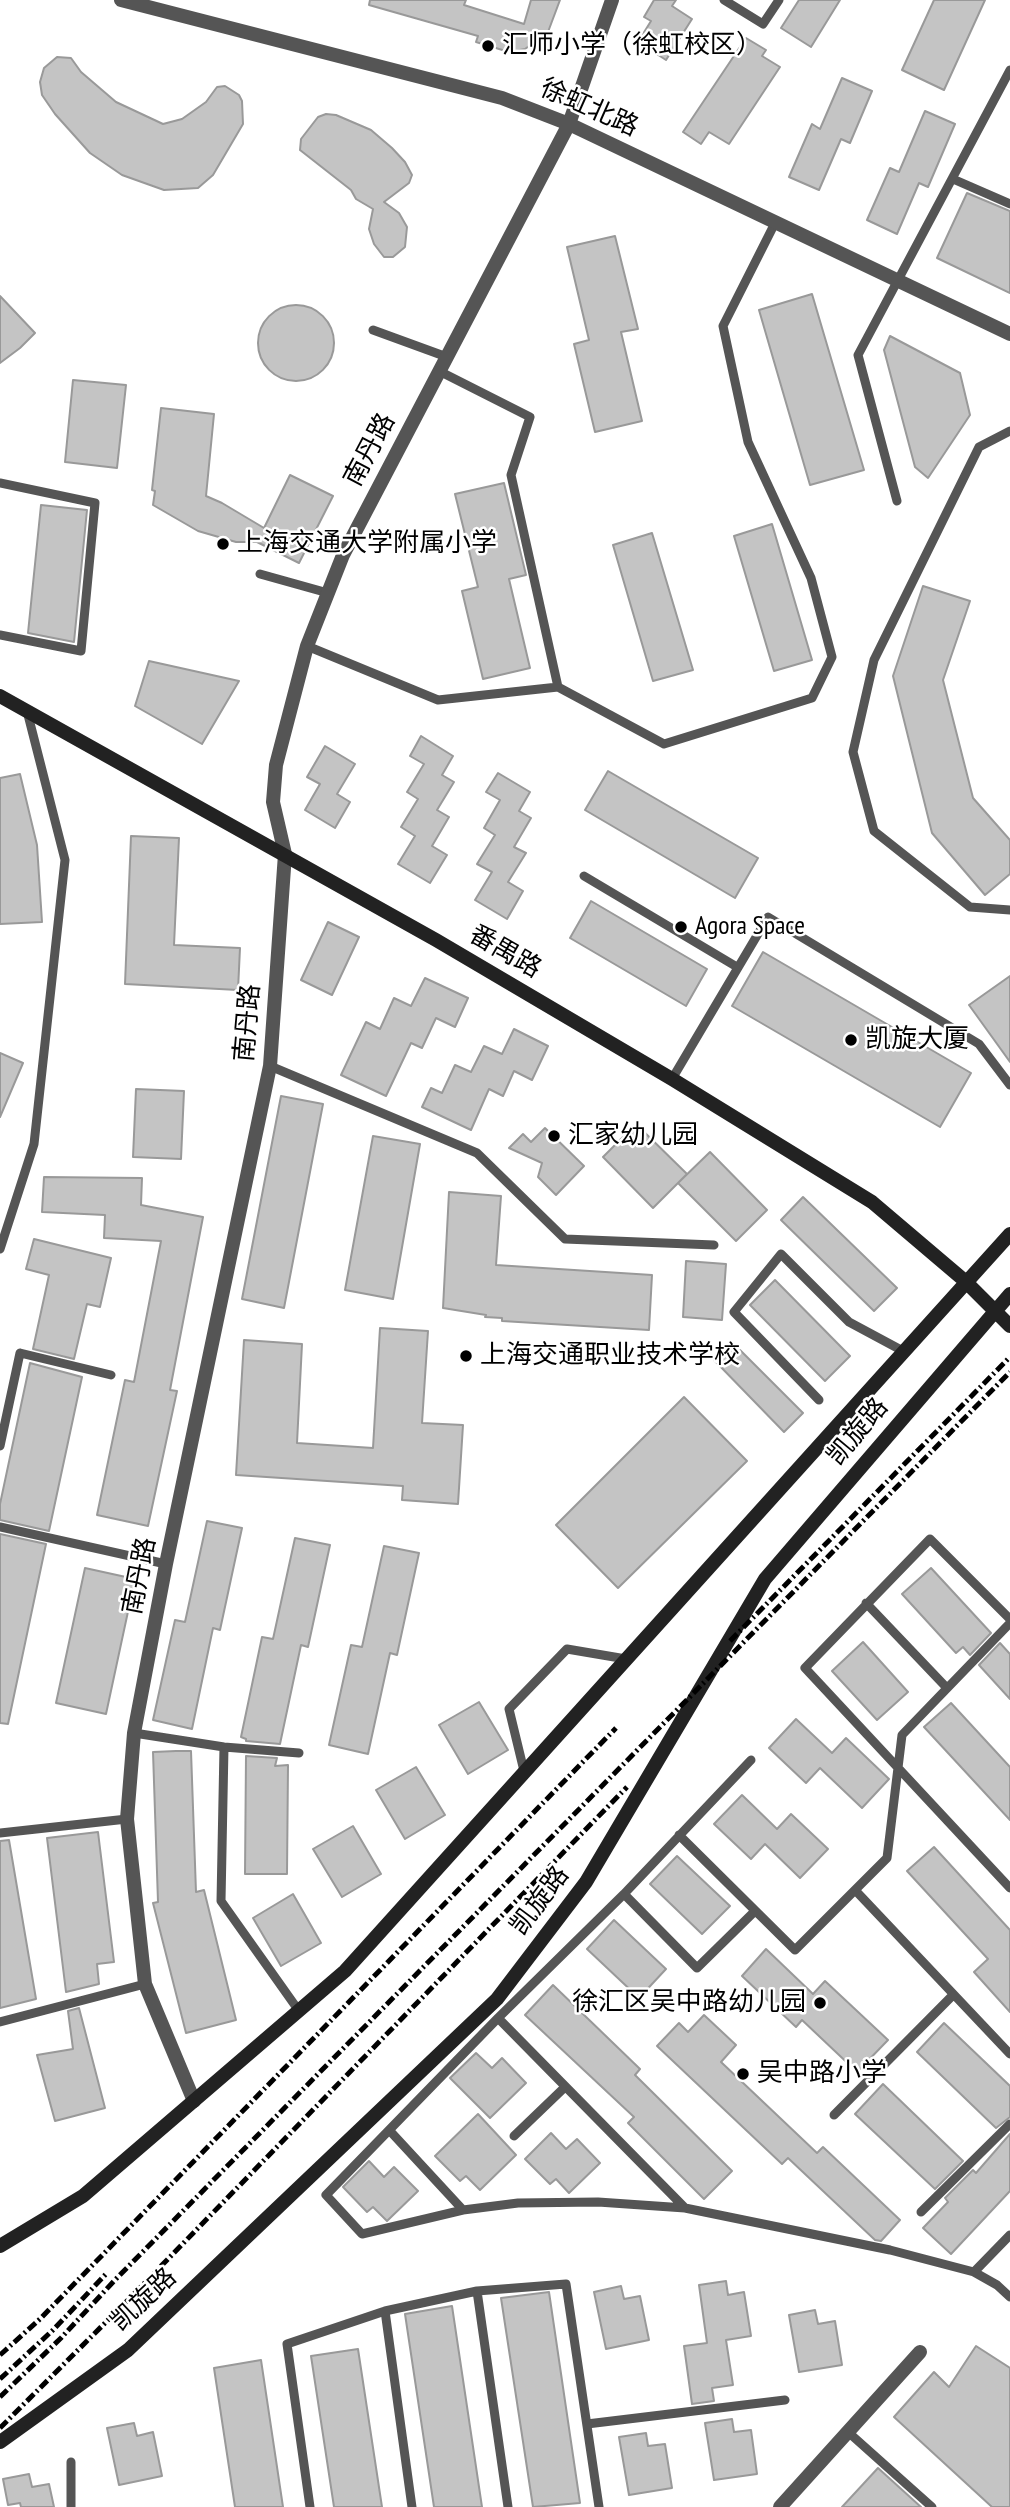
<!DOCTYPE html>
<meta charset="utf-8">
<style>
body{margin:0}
canvas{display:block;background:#fff}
</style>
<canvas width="1010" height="2507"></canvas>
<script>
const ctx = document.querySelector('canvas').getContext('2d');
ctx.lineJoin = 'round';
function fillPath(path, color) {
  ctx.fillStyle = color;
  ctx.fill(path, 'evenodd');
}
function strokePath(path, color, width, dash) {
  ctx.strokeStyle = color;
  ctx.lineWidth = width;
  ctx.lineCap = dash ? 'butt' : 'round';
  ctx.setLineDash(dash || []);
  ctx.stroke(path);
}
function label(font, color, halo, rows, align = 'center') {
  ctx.font = font + ' "PT Sans Narrow","Noto Sans SC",sans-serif';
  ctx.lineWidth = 5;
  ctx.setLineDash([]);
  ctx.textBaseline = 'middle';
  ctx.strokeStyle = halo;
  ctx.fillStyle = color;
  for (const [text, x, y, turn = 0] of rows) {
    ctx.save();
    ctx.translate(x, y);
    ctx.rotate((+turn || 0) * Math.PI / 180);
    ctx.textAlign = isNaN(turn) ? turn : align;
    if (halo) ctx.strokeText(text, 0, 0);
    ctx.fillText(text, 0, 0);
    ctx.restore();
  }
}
const building = new Path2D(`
 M 370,0 L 466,0 L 464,5 L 524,24 L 531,0 L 560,0 L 548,32 L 525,49 L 509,52 L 476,42 L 478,36 L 369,5 Z
 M 654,0 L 676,0 L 672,6 L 692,19 L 666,60 L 638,42 L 651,21 L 644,17 Z
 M 799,0 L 840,0 L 811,47 L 781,28 Z
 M 934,0 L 985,0 L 944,90 L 902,70 Z
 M 746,38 L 766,50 L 762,56 L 780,67 L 729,144 L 709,132 L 701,144 L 683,132 Z
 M 57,57 L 71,58 L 81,72 L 116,102 L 163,124 L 182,119 L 206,102 L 217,87 L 225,86 L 239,95 L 242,101 L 243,124 L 213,175 L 198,188 L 164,190 L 122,175 L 90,153 L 55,114 L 42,95 L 40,82 L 44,68 Z
 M 842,78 L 872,91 L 850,143 L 841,139 L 819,190 L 789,177 L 812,124 L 820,129 Z
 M 925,111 L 955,124 L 928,187 L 919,183 L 897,234 L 867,220 L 890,168 L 899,172 Z
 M 326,114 L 336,115 L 371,130 L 392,148 L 405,162 L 412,175 L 409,183 L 384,202 L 399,213 L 407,227 L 405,247 L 393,257 L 384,257 L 374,244 L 369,229 L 373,209 L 356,199 L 351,190 L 300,150 L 301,139 L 318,117 Z
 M 967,193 L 1010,211 L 1010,293 L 937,258 Z
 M 615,236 L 638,329 L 621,332 L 642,421 L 595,432 L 574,344 L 589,340 L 567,247 Z
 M 812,294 L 864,470 L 810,485 L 759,310 Z
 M 0,296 L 35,333 L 20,348 L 0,363 Z
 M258 343a38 38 0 1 1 76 0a38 38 0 1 1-76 0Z
 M 890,336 L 960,373 L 970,415 L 928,478 L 915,467 L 884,350 Z
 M 73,380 L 126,385 L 117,468 L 65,462 Z
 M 161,408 L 214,414 L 206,496 L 222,503 L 264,528 L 290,475 L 333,496 L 299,563 L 257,542 L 236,542 L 198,531 L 153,505 L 155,491 L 152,490 Z
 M 504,483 L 526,575 L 509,579 L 530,668 L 483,679 L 462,591 L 478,587 L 455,494 Z
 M 41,505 L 87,510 L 74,642 L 28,633 Z
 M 772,524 L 812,660 L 774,671 L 734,536 Z
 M 652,533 L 693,670 L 653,681 L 613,545 Z
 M 923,586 L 970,601 L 943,680 L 973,798 L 1010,840 L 1010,874 L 985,895 L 932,833 L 893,676 Z
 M 149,661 L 239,681 L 202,744 L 135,706 Z
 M 421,736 L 453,756 L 442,775 L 454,782 L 437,810 L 449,817 L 432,846 L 447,855 L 430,883 L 398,864 L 415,836 L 401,827 L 418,799 L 407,792 L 424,764 L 410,756 Z
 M 325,746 L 355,764 L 337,794 L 350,802 L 335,828 L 305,810 L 320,784 L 307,777 Z
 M 608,771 L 758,858 L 735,898 L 585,810 Z
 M 498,773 L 530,792 L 519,811 L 531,818 L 514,847 L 526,853 L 508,882 L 523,891 L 507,919 L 475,900 L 492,872 L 477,864 L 495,835 L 484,828 L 500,800 L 486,792 Z
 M 20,774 L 37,845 L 42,922 L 0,924 L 0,778 Z
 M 131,836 L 179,838 L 174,945 L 240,948 L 238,990 L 125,984 Z
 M 591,901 L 707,969 L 686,1006 L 570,938 Z
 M 328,922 L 359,937 L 332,995 L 301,980 Z
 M 763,952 L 971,1073 L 940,1127 L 732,1006 Z
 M 1010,976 L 1010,1062 L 969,1005 Z
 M 425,978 L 468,998 L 455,1027 L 436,1018 L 422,1048 L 411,1043 L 386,1096 L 341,1075 L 366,1022 L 380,1029 L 394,998 L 411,1006 Z
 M 514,1029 L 548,1046 L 532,1080 L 514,1071 L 503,1096 L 489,1089 L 471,1130 L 422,1107 L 431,1088 L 442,1093 L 455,1065 L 471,1072 L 484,1046 L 502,1054 Z
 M 0,1053 L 23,1063 L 0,1117 Z
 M 136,1089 L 184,1091 L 181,1159 L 133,1157 Z
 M 281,1096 L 323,1104 L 284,1308 L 242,1299 Z
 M 636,1124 L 687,1174 L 653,1208 L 603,1157 Z
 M 545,1128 L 584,1166 L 556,1195 L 538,1177 L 542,1163 L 509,1148 L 523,1134 L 531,1142 Z
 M 373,1136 L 420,1144 L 393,1299 L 345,1290 Z
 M 710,1152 L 767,1210 L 736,1241 L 678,1183 Z
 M 44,1177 L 142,1178 L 141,1205 L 203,1217 L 170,1390 L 177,1391 L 148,1526 L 97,1515 L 125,1380 L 134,1382 L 161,1241 L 104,1238 L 105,1215 L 42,1212 Z
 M 449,1192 L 501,1196 L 496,1265 L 652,1275 L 649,1330 L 502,1321 L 502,1318 L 485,1317 L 486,1315 L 443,1308 Z
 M 803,1197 L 897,1288 L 874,1311 L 781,1220 Z
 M 34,1239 L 111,1258 L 100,1307 L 87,1304 L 74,1359 L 33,1349 L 49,1275 L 26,1269 Z
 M 686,1261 L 726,1264 L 722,1320 L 683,1317 Z
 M 775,1280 L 850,1356 L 825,1381 L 750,1305 Z
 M 380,1328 L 428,1331 L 422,1423 L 463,1425 L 458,1504 L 402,1500 L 403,1486 L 236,1475 L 244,1340 L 302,1344 L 297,1443 L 373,1448 Z
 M 732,1342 L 803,1413 L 784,1432 L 714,1360 Z
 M 30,1363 L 82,1377 L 49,1531 L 0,1520 L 0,1504 Z
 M 684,1397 L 747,1461 L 618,1588 L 556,1525 Z
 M 207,1521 L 242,1528 L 220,1630 L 213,1628 L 192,1729 L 153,1720 L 175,1620 L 185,1622 Z
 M 0,1534 L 46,1544 L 8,1724 L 0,1723 Z
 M 295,1538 L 330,1545 L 308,1647 L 301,1645 L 280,1744 L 246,1741 L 246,1739 L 241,1737 L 262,1637 L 273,1639 Z
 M 384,1546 L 419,1553 L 397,1655 L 390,1653 L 368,1754 L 329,1745 L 351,1645 L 362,1647 Z
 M 85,1568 L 135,1579 L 106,1714 L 56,1703 Z
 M 931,1568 L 991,1633 L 970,1655 L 963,1647 L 956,1653 L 902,1594 Z
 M 863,1642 L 908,1692 L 877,1720 L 832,1671 Z
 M 1000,1643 L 1010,1654 L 1010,1699 L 979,1665 Z
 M 479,1702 L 508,1750 L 468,1774 L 439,1725 Z
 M 951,1703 L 1010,1767 L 1010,1820 L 924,1727 Z
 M 796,1719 L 832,1753 L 846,1738 L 889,1779 L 862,1808 L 820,1768 L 806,1783 L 769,1748 Z
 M 176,1751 L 191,1751 L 196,1892 L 204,1890 L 236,2020 L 186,2033 L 153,1903 L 158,1902 L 153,1752 Z
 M 246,1756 L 277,1758 L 275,1766 L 288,1765 L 287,1874 L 245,1874 Z
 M 416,1767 L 445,1815 L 405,1839 L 376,1790 Z
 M 742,1795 L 777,1829 L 791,1814 L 828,1849 L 800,1878 L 765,1844 L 751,1859 L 714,1824 Z
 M 353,1826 L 381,1874 L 342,1897 L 313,1849 Z
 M 98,1832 L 114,1962 L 97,1964 L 99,1984 L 66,1992 L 47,1838 Z
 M 9,1840 L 36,1999 L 0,2008 L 0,1841 Z
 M 934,1847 L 1010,1930 L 1010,2012 L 974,1972 L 988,1959 L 907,1871 Z
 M 677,1856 L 730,1906 L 702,1934 L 650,1884 Z
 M 293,1894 L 321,1943 L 281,1966 L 253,1918 Z
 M 614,1920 L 666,1969 L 639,1998 L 587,1949 Z
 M 766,1949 L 813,1994 L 825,1981 L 888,2040 L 857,2072 L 802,2020 L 796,2027 L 742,1976 Z
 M 553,1985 L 640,2069 L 635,2075 L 732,2171 L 704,2199 L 628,2123 L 634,2117 L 525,2015 Z
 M 79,2008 L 105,2108 L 55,2121 L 37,2055 L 73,2049 L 68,2011 Z
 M 704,2015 L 736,2045 L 721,2062 L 817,2153 L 823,2147 L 900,2220 L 881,2241 L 875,2240 L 788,2158 L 782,2164 L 657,2046 L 679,2023 L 688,2032 Z
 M 944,2023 L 1010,2086 L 1010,2117 L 996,2128 L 917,2052 Z
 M 476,2053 L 492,2068 L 502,2058 L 526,2083 L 490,2118 L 450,2078 Z
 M 883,2084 L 963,2161 L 935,2189 L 855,2114 Z
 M 478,2114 L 516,2155 L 480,2190 L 466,2176 L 460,2181 L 435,2156 Z
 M 551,2133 L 566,2149 L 577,2139 L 600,2163 L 569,2193 L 556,2179 L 550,2184 L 525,2159 Z
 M 1010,2134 L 1010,2191 L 951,2254 L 923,2228 L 948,2202 L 945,2198 L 973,2170 L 976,2173 Z
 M 369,2161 L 384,2177 L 394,2167 L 418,2191 L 387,2221 L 373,2207 L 367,2212 L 343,2187 Z
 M 726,2281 L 728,2295 L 744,2292 L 751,2336 L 726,2340 L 733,2385 L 712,2388 L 714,2401 L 692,2404 L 684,2346 L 707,2343 L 699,2285 Z
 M 621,2286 L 624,2299 L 640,2296 L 649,2340 L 606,2349 L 594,2292 Z
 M 549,2292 L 580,2503 L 533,2507 L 501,2298 Z
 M 452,2306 L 482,2507 L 434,2507 L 405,2314 Z
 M 815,2310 L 818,2324 L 835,2321 L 842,2365 L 799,2372 L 789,2315 Z
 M 976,2346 L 1010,2368 L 1010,2507 L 992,2507 L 894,2417 L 934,2372 L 949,2387 Z
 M 358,2349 L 382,2507 L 334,2507 L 311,2356 Z
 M 261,2360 L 283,2507 L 235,2507 L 214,2368 Z
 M 732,2419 L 734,2432 L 751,2430 L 757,2474 L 714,2480 L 705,2423 Z
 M 134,2423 L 137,2436 L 153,2432 L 162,2476 L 119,2485 L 107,2428 Z
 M 646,2433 L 648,2446 L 665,2444 L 672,2488 L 629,2495 L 619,2437 Z
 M 878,2468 L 921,2507 L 842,2507 Z
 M 29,2474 L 32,2487 L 49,2484 L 54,2507 L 21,2507 L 20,2503 L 8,2505 L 3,2479 Z`);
fillPath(building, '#c4c4c4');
strokePath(building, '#999', 2);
strokePath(new Path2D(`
 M 724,0 L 763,24 L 779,0
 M 953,179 L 1010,204
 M 373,330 L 447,357
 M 1010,431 L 979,447 L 874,660 L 853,752 L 874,831 L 970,907 L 1010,910
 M 0,483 L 95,503 L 81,651 L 0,635
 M 897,501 L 858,355 L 1010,70
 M 260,574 L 328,593
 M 307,646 L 438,700 L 558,687 L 511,475 L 530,417 L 439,371
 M 558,687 L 664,744 L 812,698 L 832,657 L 811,578 L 748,442 L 723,326 L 775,223
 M 584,876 L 737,967
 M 270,1066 L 477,1153 L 565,1239 L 714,1245
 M 672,1079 L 768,917 L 979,1044 L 1010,1085
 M 0,1249 L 34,1144 L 65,860 L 27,711
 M 819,1400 L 734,1312 L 781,1254 L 849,1322 L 903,1351
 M 0,1446 L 20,1353 L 111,1375
 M 0,1527 L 166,1564
 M 866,1603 L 946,1687
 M 1010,1619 L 930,1539 L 805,1668 L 1010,1888
 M 134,1733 L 224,1747 L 299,1753
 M 224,1747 L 221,1901 L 299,2011
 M 751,1760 L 624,1894 L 498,2018 L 326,2195 L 362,2234 L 463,2210 L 518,2203 L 598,2202 L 685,2208 L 890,2250 L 974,2272 L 997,2285 L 1010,2297
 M 524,1771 L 509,1709 L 567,1649 L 626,1659
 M 0,1833 L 127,1819
 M 679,1835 L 795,1950 L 855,1890 L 1010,2054
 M 855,1890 L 887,1858 L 902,1735 L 1010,1623
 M 624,1894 L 697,1968 L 755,1911
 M 498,2018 L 685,2208
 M 0,2022 L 145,1984
 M 834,2115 L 953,1995
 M 390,2131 L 463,2210
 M 514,2136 L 565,2087
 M 921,2212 L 1010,2124
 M 974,2272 L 1010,2235
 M 477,2291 L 508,2507
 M 385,2311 L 412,2507
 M 587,2424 L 785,2400
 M 848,2432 L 932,2507
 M 71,2462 L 71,2507
 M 310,2507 L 287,2344 L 385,2311 L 477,2291 L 566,2284 L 599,2507`), '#555', 9);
strokePath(new Path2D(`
 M 121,0 L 502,98 L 569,124 L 1010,334
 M 194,2101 L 145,1984 L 127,1819 L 134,1733 L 166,1564 L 270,1066 L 285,854 L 273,802 L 276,765 L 307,646 L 343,555 L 569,124 L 612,0
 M 780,2507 L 920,2352`), '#555', 14);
strokePath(new Path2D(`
 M 0,696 L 436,940 L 672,1079 L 872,1202 L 965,1281 L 1010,1326
 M 0,2246 L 83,2196 L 345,1971 L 1010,1234
 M 0,2442 L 128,2350 L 497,1999 L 586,1882 L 765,1579 L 1010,1294`), '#222', 14);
strokePath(new Path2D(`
 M 730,1641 L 1010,1357
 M 0,2355 L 40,2319 L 616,1728
 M 0,2379 L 53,2330 L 106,2274
 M 0,2397 L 61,2338 L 114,2281 L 1010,1372
 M 0,2428 L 131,2297 L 627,1787`), '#000', 5, [10, 3.5, 2, 3.5]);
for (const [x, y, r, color] of [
 [488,46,7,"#000"],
 [223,544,7,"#000"],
 [681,927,7,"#000"],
 [851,1040,7,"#000"],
 [554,1136,7,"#000"],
 [466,1356,7,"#000"],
 [820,2003,7,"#000"],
 [743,2074,7,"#000"]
]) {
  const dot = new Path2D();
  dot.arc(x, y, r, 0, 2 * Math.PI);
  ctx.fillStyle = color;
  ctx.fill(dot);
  strokePath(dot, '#fff', 2.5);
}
label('26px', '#000', '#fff', [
 ["汇师小学（徐虹校区）",502,46],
 ["上海交通大学附属小学",237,544],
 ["Agora Space",695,927],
 ["凯旋大厦",865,1040],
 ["汇家幼儿园",568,1136],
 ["上海交通职业技术学校",480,1356],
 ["徐汇区吴中路幼儿园",806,2003,"right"],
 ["吴中路小学",757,2074]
], 'left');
label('26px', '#000', '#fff', [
 ["徐虹北路",589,108,24],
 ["南丹路",370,450,-62],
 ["番禺路",505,952,30],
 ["南丹路",248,1023,-85],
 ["凯旋路",858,1432,-50],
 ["南丹路",140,1576,-79],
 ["凯旋路",540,1901,-53],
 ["凯旋路",144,2300,-43]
]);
</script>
